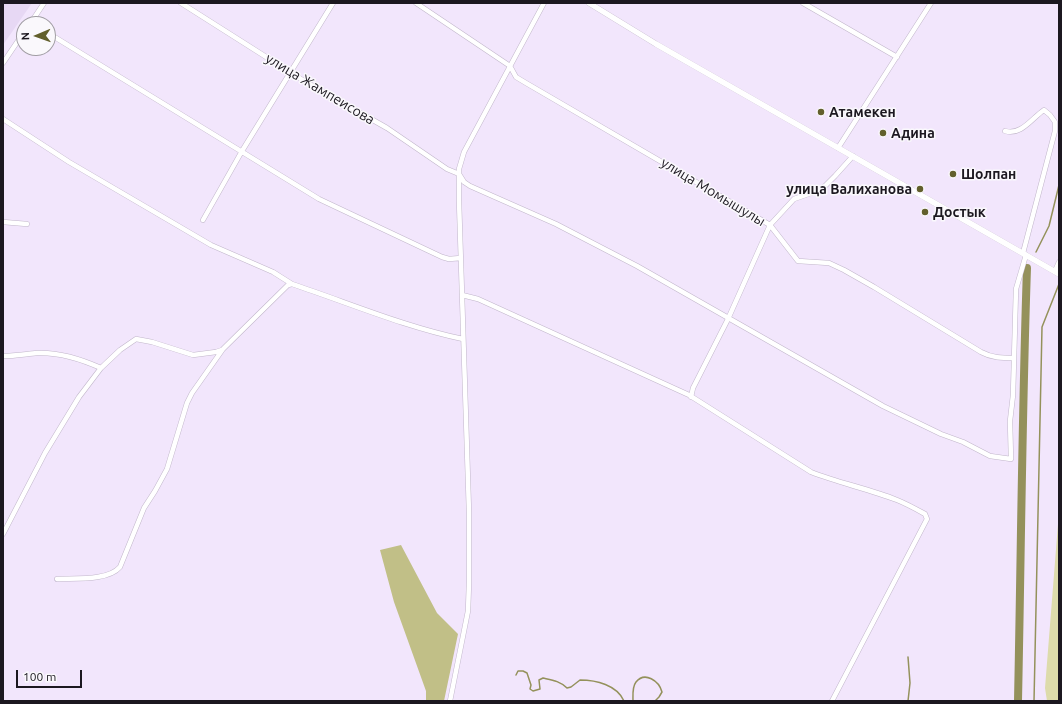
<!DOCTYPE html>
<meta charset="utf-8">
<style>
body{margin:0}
#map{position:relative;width:1062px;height:704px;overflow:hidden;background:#f2e6fc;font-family:Ubuntu,sans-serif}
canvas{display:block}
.frame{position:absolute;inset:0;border:4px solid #1c1820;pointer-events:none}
.north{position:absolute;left:16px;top:16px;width:40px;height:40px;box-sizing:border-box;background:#faf8fc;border:1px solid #a19ea4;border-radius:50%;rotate:268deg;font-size:11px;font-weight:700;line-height:16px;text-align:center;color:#1c1820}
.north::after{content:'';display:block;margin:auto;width:14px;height:18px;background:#625f2c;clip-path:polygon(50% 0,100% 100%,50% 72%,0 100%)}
.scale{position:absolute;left:16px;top:670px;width:66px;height:18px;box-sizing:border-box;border:2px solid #1c1820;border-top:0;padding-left:5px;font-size:12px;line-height:14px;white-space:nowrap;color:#1c1820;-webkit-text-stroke:3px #faf8fc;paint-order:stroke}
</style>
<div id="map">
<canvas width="1062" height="704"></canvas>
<div class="frame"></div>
<div class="north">N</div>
<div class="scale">100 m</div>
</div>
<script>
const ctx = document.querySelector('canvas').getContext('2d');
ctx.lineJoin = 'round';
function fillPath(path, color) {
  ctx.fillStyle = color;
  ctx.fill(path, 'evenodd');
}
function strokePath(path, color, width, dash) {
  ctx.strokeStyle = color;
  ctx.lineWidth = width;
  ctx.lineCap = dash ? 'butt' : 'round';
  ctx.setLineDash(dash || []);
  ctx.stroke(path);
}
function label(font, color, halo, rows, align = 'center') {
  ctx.font = font + ' Ubuntu,sans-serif';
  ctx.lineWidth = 3;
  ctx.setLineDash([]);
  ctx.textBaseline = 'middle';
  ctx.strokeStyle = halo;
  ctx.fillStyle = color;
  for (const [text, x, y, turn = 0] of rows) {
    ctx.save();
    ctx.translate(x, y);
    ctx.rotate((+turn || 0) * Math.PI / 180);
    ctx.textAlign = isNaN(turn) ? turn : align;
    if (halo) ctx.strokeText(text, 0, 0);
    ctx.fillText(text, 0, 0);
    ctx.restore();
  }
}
fillPath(new Path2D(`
 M 3,3 L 32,3 L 3,45 Z`), '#e7d8f4');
fillPath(new Path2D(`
 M 1058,493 L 1059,493 L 1059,701 L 1047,701 L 1045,688 L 1058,524 Z`), '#dddbab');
fillPath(new Path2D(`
 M 401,545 L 437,613 L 458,634 L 444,701 L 426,701 L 426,691 L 394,602 L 380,550 Z`), '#c1bf87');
strokePath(new Path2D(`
 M 1036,252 L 1049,226 L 1059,185
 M 908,657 L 910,683 L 908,701
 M 516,675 L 518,671 L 523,671 L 527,673 L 531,685 L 530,689 L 533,691 L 540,689 L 539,680 L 543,678 C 552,680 560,681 567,688 L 571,687 L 580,680 C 596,680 617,685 624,701
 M 633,701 C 633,695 632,687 636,682 C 645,671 659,681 662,692 L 659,697 L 655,701
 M 1034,701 L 1042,327 L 1059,284`), '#94915b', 1.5);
strokePath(new Path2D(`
 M 1018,701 C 1021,557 1022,413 1027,268`), '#94915b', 8);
const minor = new Path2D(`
 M 181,3 L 304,81 L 387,128 L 447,169 L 459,174 L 464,182 L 470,186 L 556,224 L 637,266 L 883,406 L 941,434 L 963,442 L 990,456 L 1011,459 L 1010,421 L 1013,395 L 1016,289 L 1026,255
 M 416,3 L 510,66 L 516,77 L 526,83 L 770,225 L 798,261 L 829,263 L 844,270 L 874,287 L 981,352 C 992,358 1002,358 1014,358
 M 803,3 L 897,57
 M 30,24 L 44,3
 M 48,33 L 319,199 L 442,257 L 449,259 L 461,258
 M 3,63 L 24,32
 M 3,119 L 69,162 L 211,245 L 273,272 L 292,284
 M 1005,131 C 1021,136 1032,118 1044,110 L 1050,115 L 1055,122 L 1055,131 L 1023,253
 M 838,148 L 931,3
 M 203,220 L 242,151 L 333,3
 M 3,222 L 27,224
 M 1055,271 L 1059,262
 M 462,295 L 478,299 L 689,395 L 811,472 C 839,483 869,489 897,500 C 907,504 916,509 925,514 L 927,519 L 832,701
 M 3,356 C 14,356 26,354 37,353 C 59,352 81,359 101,368 L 79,397 L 45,453 L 3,534
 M 101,368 L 120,350 L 136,339 L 152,342 L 193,355 L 216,352 L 222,350
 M 691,397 L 693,388 L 728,319 L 770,225 L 794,199 L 817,191 L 825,186 L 835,176 L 853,156
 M 57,579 C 75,578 108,581 120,567 L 144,508 L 155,491 L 167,469 L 187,403 L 192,393 L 223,349 L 288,285 L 292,284 C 349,303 405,327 463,339
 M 450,701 L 468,611 L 469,583 L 469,512 L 459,201 L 459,169 L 464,152 L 544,3`);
const major = new Path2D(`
 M 589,3 L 656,44 L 1059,274`);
strokePath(minor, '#c1b6ca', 5.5);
strokePath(major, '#c1b6ca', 6);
strokePath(minor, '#fff', 4.5);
strokePath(major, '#fff', 5.5);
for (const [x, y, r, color] of [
 [821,112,4,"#625f2c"],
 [883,133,4,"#625f2c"],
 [953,174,4,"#625f2c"],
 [920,189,4,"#625f2c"],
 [925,212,4,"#625f2c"]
]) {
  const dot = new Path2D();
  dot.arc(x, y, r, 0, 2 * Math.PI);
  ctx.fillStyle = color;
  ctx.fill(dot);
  strokePath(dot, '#faf8fc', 1.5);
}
label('14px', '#1c1820', '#faf8fc', [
 ["улица Жампеисова",320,89,31],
 ["улица Момышулы",713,192,31]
]);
label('bold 14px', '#1c1820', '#faf8fc', [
 ["Атамекен",829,112],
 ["Адина",891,133],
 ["Шолпан",961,174],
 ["улица Валиханова",912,189,"right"],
 ["Достык",933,212]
], 'left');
</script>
